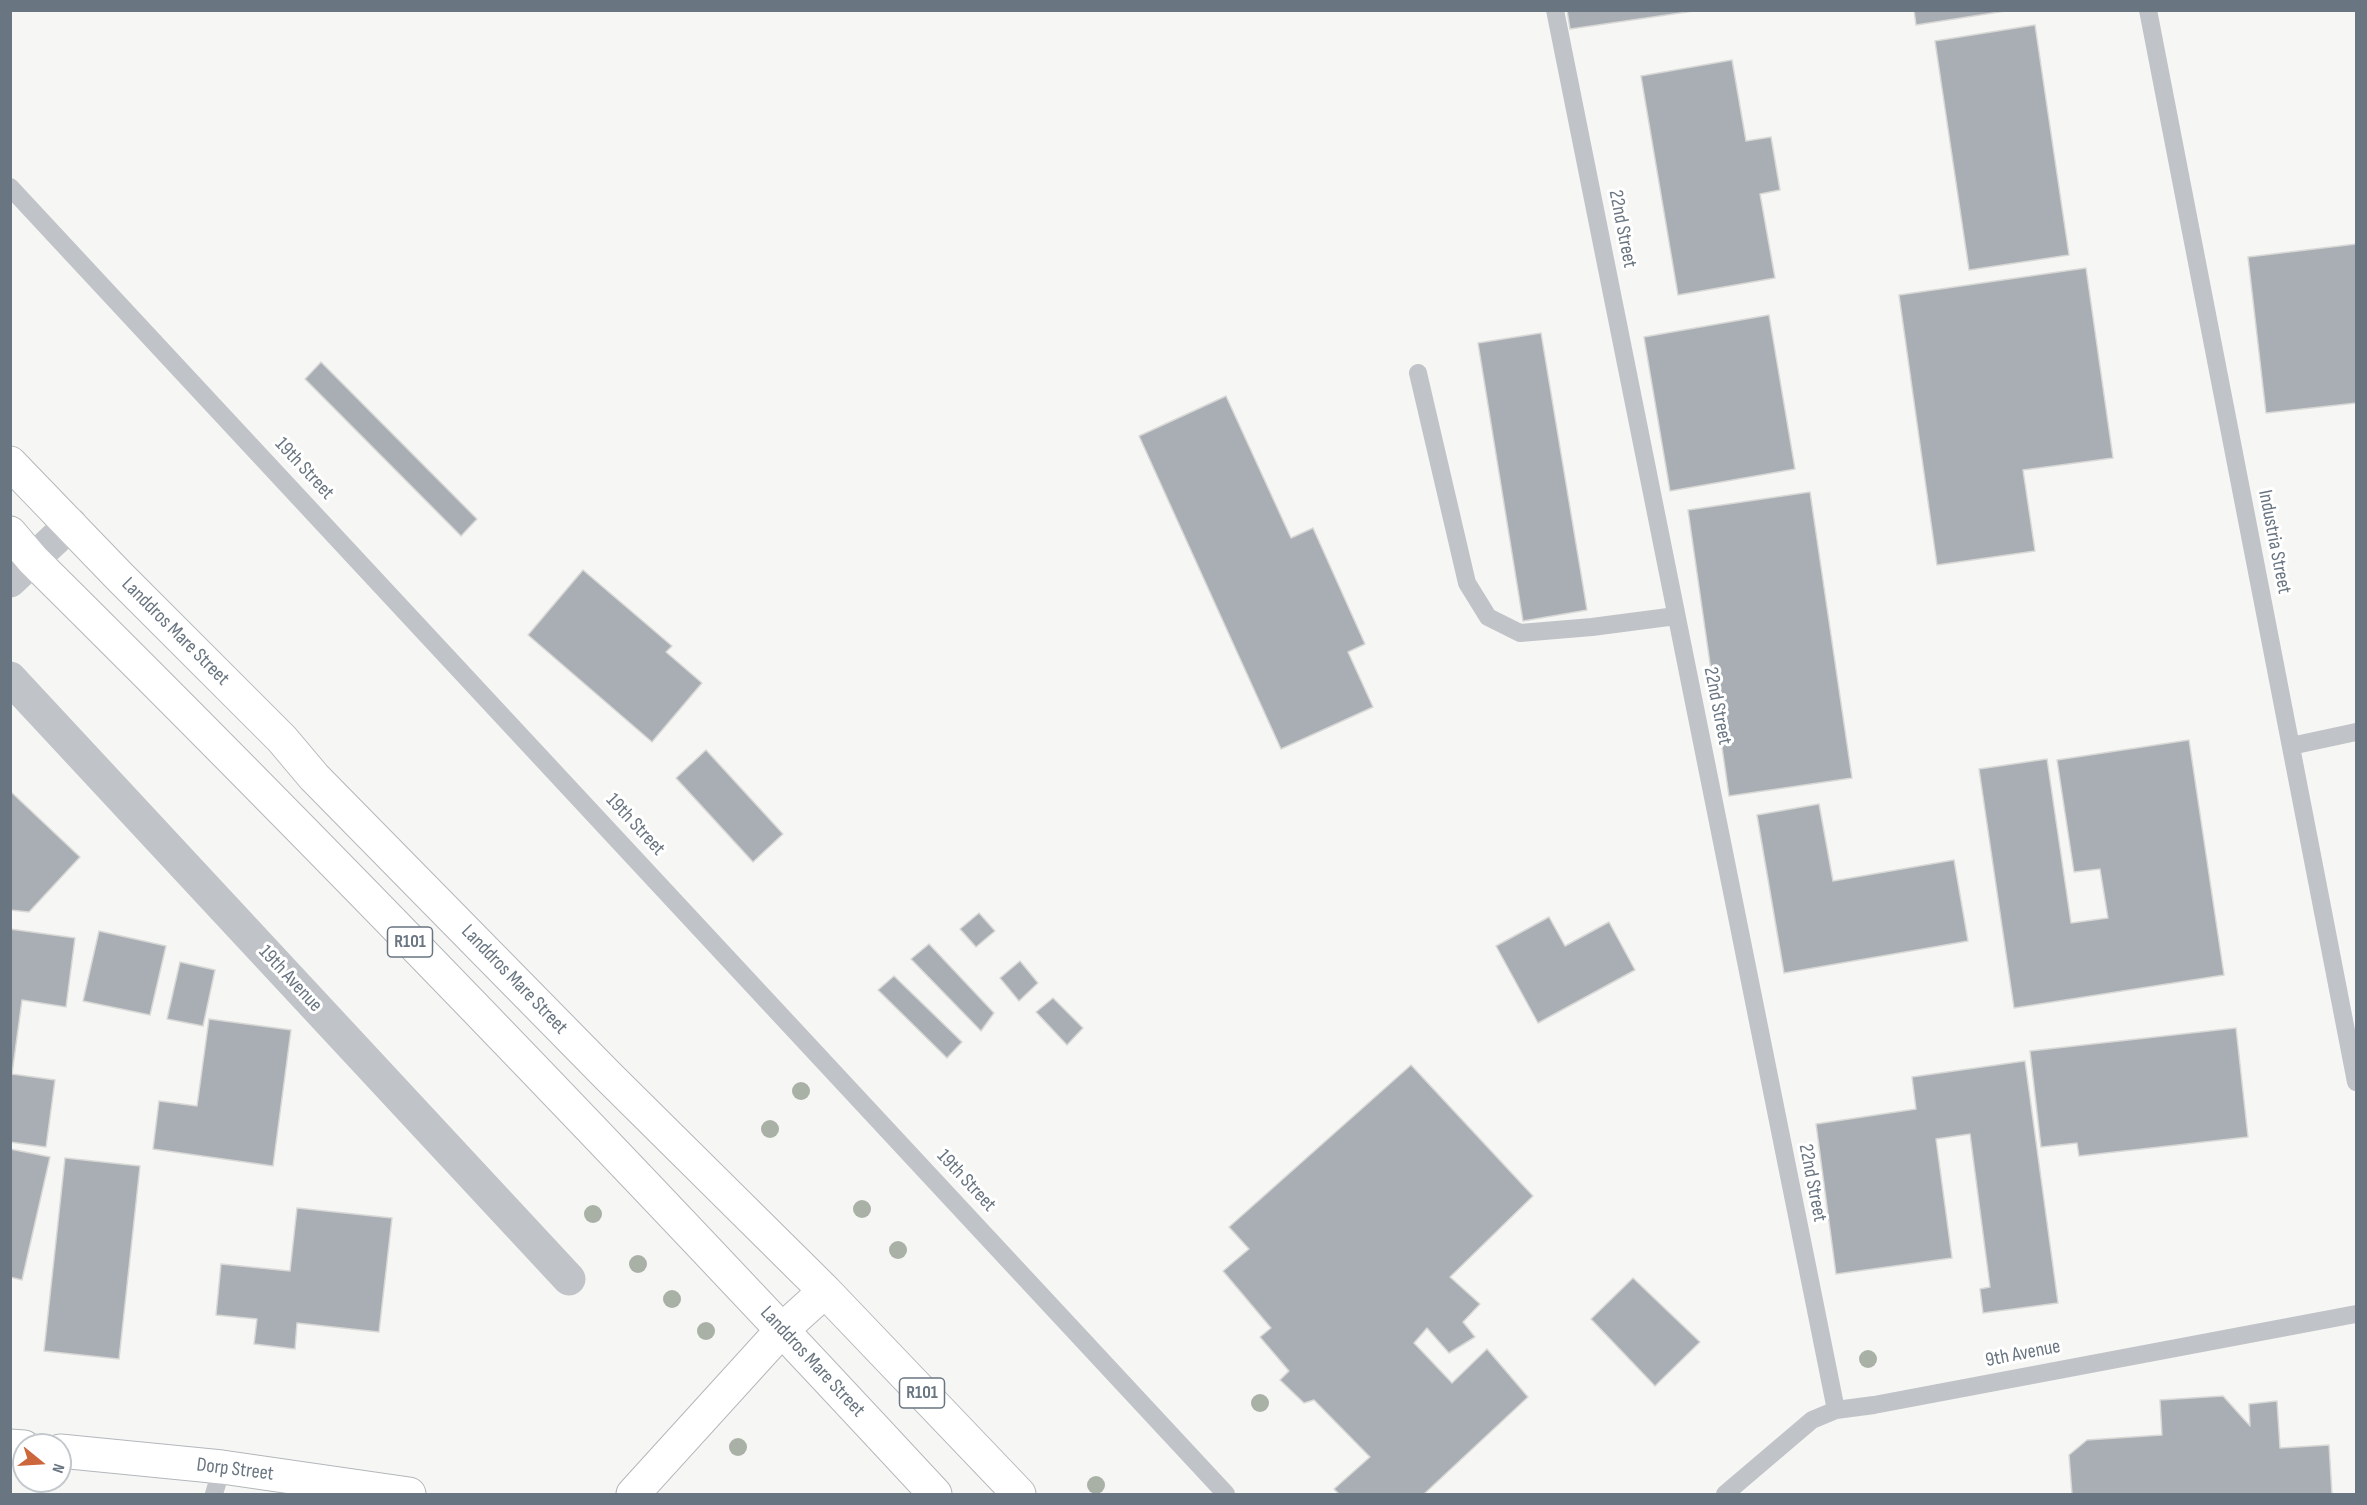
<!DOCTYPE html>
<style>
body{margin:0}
#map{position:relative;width:2367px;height:1505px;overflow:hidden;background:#f6f6f4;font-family:"Sofia Sans Condensed",sans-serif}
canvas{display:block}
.frame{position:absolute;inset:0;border:12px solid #697581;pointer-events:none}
.north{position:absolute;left:12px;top:1433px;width:60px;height:60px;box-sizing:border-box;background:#fff;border:2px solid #c3c8cd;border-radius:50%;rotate:108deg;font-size:16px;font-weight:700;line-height:24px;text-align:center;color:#697581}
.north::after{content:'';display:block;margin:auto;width:21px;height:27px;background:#cc673d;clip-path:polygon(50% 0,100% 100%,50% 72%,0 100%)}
</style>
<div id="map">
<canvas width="2367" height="1505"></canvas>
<div class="frame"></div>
<div class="north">N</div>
</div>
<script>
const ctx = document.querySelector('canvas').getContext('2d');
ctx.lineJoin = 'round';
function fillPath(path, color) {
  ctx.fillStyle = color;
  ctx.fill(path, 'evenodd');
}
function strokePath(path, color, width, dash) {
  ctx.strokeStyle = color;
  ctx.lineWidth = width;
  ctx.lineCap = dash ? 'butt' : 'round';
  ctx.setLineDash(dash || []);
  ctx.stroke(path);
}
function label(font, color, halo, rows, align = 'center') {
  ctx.font = font + ' "Sofia Sans Condensed",sans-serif';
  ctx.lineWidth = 6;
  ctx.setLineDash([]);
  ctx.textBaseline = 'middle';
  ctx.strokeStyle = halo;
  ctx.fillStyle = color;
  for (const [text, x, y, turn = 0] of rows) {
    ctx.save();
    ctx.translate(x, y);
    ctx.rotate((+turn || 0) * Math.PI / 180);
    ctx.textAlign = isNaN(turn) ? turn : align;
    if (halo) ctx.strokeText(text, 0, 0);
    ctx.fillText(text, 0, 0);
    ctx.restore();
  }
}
const building = new Path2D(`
 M 1567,10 L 1694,10 L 1694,11 L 1570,29 Z
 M 1914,10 L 2012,10 L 1916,25 Z
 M 2035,25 L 2069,255 L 1969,270 L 1935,41 Z
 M 1732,60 L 1746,141 L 1771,137 L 1780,190 L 1760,194 L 1775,278 L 1678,295 L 1641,76 Z
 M 2356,244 L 2356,403 L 2266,413 L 2248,257 Z
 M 2086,268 L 2113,458 L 2023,470 L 2035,551 L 1937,565 L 1899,295 Z
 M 1769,315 L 1795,469 L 1670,491 L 1644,337 Z
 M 1541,333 L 1587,610 L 1523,621 L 1478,343 Z
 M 321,362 L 477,519 L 461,536 L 305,379 Z
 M 1226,396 L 1291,538 L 1313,528 L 1365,644 L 1348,652 L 1373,707 L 1281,749 L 1139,436 Z
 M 1810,492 L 1852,778 L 1729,796 L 1688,510 Z
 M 583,570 L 672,646 L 666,652 L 702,683 L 652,742 L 528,635 Z
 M 2189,740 L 2224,975 L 2014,1008 L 1979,769 L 2047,759 L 2071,923 L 2108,918 L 2100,869 L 2074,872 L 2057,760 Z
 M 706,750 L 783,834 L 753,862 L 676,778 Z
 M 10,791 L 80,857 L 29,912 L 10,910 Z
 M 1819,804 L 1833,881 L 1954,860 L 1968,941 L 1784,973 L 1757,815 Z
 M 979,913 L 995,931 L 976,947 L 960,929 Z
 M 1549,917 L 1565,946 L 1609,922 L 1635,970 L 1538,1023 L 1496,946 Z
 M 10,929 L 75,938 L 66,1007 L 22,1000 L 12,1074 L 55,1080 L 46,1147 L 10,1142 Z
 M 99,931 L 166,946 L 150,1015 L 83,1001 Z
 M 929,944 L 994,1013 L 981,1031 L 911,959 Z
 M 1020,961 L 1038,983 L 1019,1001 L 1000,978 Z
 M 180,962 L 215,970 L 203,1026 L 167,1019 Z
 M 894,976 L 962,1042 L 947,1058 L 878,990 Z
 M 1053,998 L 1083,1028 L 1067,1045 L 1036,1012 Z
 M 209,1019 L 291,1030 L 273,1166 L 153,1149 L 159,1101 L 197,1106 Z
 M 2236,1028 L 2248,1137 L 2079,1156 L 2077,1143 L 2041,1147 L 2030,1051 Z
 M 2025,1061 L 2058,1303 L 1983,1313 L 1980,1289 L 1990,1287 L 1970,1134 L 1936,1139 L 1952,1258 L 1836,1274 L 1816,1124 L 1916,1109 L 1912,1077 Z
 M 1411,1065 L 1533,1196 L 1450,1277 L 1480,1304 L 1463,1322 L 1475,1337 L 1449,1353 L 1427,1328 L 1414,1343 L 1452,1383 L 1487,1349 L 1528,1397 L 1424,1494 L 1339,1494 L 1334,1489 L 1370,1457 L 1314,1400 L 1304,1403 L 1280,1380 L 1289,1371 L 1260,1337 L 1271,1328 L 1223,1271 L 1249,1249 L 1229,1227 Z
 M 10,1149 L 50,1157 L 22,1280 L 10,1277 Z
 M 65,1158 L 140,1166 L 119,1359 L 44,1351 Z
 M 297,1208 L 392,1218 L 379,1332 L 297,1323 L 295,1349 L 254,1344 L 257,1319 L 216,1315 L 221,1264 L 290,1271 Z
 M 1633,1278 L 1700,1342 L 1655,1386 L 1591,1319 Z
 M 2223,1396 L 2250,1426 L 2249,1404 L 2277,1401 L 2280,1448 L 2329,1445 L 2332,1494 L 2072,1494 L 2069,1455 L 2087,1440 L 2162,1435 L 2160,1400 Z`);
fillPath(building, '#a8aeb3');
strokePath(building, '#d8d8d6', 1.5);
const secondary = new Path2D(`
 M 10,1446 L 24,1447
 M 60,1451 L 222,1467 L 409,1494`);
const primary = new Path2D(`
 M 10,463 L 120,577 L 282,739 L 314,777 L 608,1076 L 825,1291 L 1019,1494
 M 10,533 L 33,560 C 341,865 641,1177 935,1494
 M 633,1494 L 782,1330 L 825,1291`);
strokePath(secondary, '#b3b7bb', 35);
strokePath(primary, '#b4b7bb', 35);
strokePath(new Path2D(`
 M 1555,10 L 1836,1410
 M 2148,10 L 2356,1082
 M 10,187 L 1226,1494
 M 1418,373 L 1467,583 L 1488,617 L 1520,633 L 1592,627 L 1676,616
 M 2291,746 L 2356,732
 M 214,1494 L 222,1467
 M 1725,1494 L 1812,1420 L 1836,1410 L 1874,1405 L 2356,1314`), '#c0c3c7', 18);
strokePath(new Path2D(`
 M 10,581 L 71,524
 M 10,678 L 569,1279`), '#c0c3c7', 33);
strokePath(secondary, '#fff', 33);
strokePath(primary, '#fff', 33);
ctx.fillStyle = '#a9b1a6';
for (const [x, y] of [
 [801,1091],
 [770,1129],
 [862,1209],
 [593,1214],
 [898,1250],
 [638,1264],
 [672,1299],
 [706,1331],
 [1868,1359],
 [1260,1403],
 [738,1447],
 [1096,1485]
]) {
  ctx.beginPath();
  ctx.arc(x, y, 9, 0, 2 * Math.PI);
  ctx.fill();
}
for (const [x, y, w] of [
 [410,942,45],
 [922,1393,45]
]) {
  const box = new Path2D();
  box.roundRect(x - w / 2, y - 15, w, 30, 4.5);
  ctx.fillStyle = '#fff';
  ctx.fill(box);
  strokePath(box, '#697581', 1.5);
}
label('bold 18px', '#697581', null, [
 ["R101",410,942],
 ["R101",922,1393]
]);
label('20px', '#697581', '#fff', [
 ["22nd Street",1622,229,79],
 ["19th Street",304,469,47],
 ["Industria Street",2274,542,79],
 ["Landdros Mare Street",175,632,45],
 ["22nd Street",1717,706,79],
 ["19th Street",635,825,47],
 ["19th Avenue",290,979,47],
 ["Landdros Mare Street",514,980,46],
 ["19th Street",966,1181,47],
 ["22nd Street",1812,1183,79],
 ["9th Avenue",2023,1354,-11],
 ["Landdros Mare Street",812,1362,47],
 ["Dorp Street",235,1470,7]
]);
</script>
